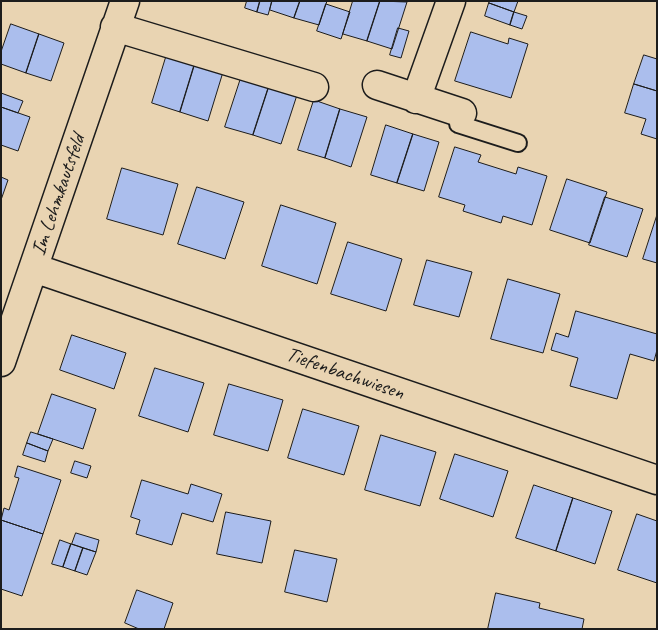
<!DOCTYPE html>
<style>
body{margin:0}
#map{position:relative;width:658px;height:630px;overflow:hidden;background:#e9d4b2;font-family:Caveat,sans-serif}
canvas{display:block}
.frame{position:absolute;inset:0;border:2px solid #1c1c1c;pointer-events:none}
</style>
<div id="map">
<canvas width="658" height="630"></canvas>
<div class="frame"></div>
</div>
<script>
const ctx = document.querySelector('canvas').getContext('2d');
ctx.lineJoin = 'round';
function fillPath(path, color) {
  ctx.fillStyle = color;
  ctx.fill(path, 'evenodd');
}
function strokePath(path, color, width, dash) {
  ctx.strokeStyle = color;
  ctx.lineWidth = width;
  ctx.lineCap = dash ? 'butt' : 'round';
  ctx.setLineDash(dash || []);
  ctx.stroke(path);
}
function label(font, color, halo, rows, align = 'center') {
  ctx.font = font + ' Caveat,sans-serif';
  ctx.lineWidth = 4;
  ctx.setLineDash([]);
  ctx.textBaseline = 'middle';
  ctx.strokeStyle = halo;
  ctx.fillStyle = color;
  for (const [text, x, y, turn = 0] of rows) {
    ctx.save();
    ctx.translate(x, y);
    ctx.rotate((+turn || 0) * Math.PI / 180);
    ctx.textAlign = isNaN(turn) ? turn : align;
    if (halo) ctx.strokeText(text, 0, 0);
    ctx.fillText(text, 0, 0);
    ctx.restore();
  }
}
const building = new Path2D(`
 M 247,1 L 260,1 L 257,12 L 245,8 Z
 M 260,1 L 272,1 L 268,15 L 257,12 Z
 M 272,1 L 300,1 L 294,18 L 270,10 Z
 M 300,1 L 327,1 L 319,25 L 294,18 Z
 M 353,1 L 380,1 L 367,41 L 343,34 Z
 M 380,1 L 407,2 L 392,49 L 367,41 Z
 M 490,1 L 518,1 L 514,12 L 489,3 Z
 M 489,3 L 514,12 L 510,25 L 485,16 Z
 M 326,4 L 350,12 L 341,39 L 317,31 Z
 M 514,12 L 527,16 L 522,29 L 510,25 Z
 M 11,24 L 39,34 L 26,73 L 1,64 L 1,52 Z
 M 398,28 L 409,31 L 401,58 L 390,55 Z
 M 471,32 L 508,44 L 509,38 L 528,44 L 511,98 L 455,81 Z
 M 39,34 L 64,43 L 51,81 L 26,73 Z
 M 167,54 L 195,63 L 180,112 L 152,103 Z
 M 644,55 L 657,59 L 657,91 L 634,84 Z
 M 195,63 L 223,72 L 208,121 L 180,112 Z
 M 241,78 L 269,86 L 253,135 L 225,127 Z
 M 634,84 L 657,91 L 657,139 L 641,134 L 646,119 L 625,113 Z
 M 269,86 L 297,95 L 281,144 L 253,135 Z
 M 1,93 L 23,101 L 18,113 L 1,107 Z
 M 314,100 L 340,109 L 325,158 L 298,150 Z
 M 1,107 L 30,117 L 18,151 L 1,145 Z
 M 340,109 L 367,117 L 351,167 L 325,158 Z
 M 386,125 L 413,134 L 397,183 L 371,175 Z
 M 413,134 L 439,142 L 424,191 L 397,183 Z
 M 455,147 L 481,155 L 478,162 L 516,174 L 518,167 L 547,176 L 532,225 L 503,216 L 501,223 L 463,211 L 465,205 L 439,197 Z
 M 122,168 L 178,184 L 163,235 L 107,219 Z
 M 1,177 L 8,180 L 1,200 Z
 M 567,179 L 607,192 L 590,243 L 550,230 Z
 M 197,187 L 244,202 L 225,259 L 178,244 Z
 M 605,197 L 643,209 L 627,257 L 589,245 Z
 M 281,205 L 336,223 L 317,284 L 262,266 Z
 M 657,215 L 657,263 L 643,259 Z
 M 348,242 L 402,259 L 386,311 L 331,294 Z
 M 427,260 L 472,272 L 459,317 L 414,305 Z
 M 508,279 L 560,294 L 543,353 L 491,339 Z
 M 576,311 L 657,334 L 657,350 L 654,361 L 630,354 L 617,399 L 570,386 L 578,358 L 551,350 L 556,333 L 568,337 Z
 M 72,335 L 126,353 L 114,389 L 60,370 Z
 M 155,368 L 204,383 L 188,432 L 139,416 Z
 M 229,384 L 283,400 L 268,451 L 214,435 Z
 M 52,394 L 96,409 L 83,449 L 38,434 Z
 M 303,409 L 359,426 L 344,475 L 288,458 Z
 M 31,432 L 53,439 L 48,451 L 27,443 Z
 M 381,435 L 436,452 L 420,506 L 365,490 Z
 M 27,443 L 48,451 L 45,462 L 23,455 Z
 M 455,454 L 508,471 L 493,517 L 440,499 Z
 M 75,461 L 91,466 L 87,478 L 71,473 Z
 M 18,466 L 61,480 L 43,534 L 1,520 L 4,508 L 9,510 L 19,478 L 15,477 Z
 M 142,480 L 188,494 L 191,484 L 222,494 L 213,522 L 182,513 L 172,545 L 136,534 L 140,520 L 131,517 Z
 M 534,485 L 573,498 L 556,551 L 516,538 Z
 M 573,498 L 612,511 L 595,564 L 556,551 Z
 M 226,512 L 271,521 L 262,563 L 217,554 Z
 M 637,514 L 657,521 L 657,583 L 618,570 Z
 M 1,520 L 43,534 L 22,596 L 1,589 Z
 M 76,533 L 99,540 L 96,552 L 72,544 Z
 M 60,540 L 71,544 L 63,567 L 52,564 Z
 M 71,544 L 83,548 L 75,571 L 63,567 Z
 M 83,548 L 96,552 L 87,575 L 75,571 Z
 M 295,550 L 337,559 L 327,602 L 285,592 Z
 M 137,590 L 173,603 L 164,629 L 139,629 L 125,623 Z
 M 496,593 L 540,603 L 539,608 L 584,619 L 582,629 L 488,629 Z`);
fillPath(building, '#abbeed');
strokePath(building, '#1c1c1c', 1);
const service = new Path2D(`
 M 462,113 L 458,124 L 518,143`);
const minor = new Path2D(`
 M 115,27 L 314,87
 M 377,85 L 462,113
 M 416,99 L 451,1
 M 34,268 L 657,480
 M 1,362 L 125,1`);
strokePath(service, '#1c1c1c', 20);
strokePath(minor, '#1c1c1c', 31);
strokePath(service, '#e9d4b2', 16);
strokePath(minor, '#e9d4b2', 28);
label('21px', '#1c1c1c', '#e9d4b2', [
 ["Im Lehmkautsfeld",59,195,-71],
 ["Tiefenbachwiesen",345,374,19]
]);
</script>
